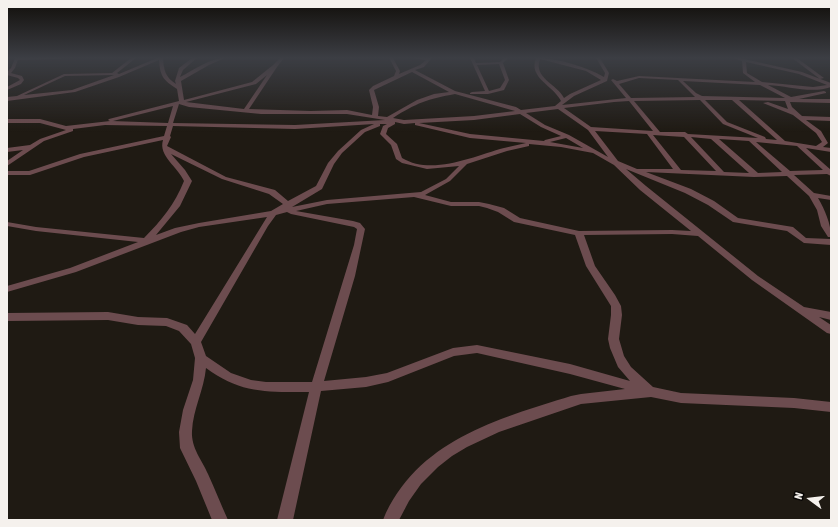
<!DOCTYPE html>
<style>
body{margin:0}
#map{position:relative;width:838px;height:527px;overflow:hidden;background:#1f1a13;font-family:"Asap Condensed",sans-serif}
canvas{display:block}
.frame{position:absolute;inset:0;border:8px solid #f5f1ed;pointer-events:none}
.north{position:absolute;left:790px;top:479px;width:40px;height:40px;-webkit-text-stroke:3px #070504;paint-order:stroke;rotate:285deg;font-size:11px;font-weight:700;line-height:16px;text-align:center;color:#f5f1ed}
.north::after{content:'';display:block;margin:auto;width:14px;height:18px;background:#f5f1ed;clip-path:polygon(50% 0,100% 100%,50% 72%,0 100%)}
</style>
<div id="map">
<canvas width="838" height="527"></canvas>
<div class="frame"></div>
<div class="north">N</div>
</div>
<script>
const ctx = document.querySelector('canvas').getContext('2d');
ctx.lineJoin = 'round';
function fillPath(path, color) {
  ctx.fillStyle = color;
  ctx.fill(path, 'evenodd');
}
fillPath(new Path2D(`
 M 15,58 L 62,58 L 60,59 L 18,60 L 15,68 L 11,73 L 22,76 L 24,80 L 21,84 L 7,90 L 7,87 L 20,80 L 18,78 L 7,75 L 7,72 L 11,68 Z
 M 131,58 L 136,58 L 117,73 L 119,74 L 157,58 L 163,58 C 164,70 165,77 176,84 L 175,81 L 179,68 L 192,58 L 197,58 L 183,70 L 180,77 C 194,70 209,58 225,58 L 209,65 L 181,81 L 184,100 L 252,82 L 273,65 L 280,58 L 284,58 L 277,67 L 249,109 L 311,111 L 347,110 L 372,115 L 373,107 L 369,90 L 373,86 L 394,76 L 396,71 L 389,58 L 393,58 L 400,71 L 399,74 L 420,65 L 426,60 L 411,58 L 432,58 L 424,67 L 415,70 L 455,91 L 516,107 L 521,110 L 555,106 L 561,101 C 553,85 528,78 536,58 C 557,58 585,66 604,77 L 605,73 L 596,58 L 600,58 L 609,73 L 607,81 L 574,96 L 562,105 L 626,98 L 611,80 L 613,79 L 617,81 L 639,76 L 755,82 L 743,73 L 742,61 L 733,58 L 740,58 L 802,72 L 831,83 L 831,87 C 812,94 788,86 768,85 L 791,97 L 824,91 L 826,92 L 826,93 L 799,99 L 831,99 L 831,103 L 790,102 L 792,107 L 802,116 L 831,117 L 831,121 L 806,120 L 821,131 L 828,143 L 823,147 L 831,148 L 831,152 L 806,148 L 831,170 L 831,176 L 827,174 L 794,175 L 814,193 L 831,196 L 831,200 L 818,198 C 825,210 831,224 831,237 L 828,237 L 821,226 L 817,210 L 809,196 L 787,176 L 754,177 L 646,172 L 691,189 L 714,201 L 738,218 L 793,227 L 806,238 L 831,239 L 831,245 L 804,243 L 787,231 L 733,222 L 708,205 L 685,193 L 626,169 L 646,186 L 758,276 L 804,307 L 831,312 L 831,320 L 819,317 L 831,325 L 831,334 L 827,333 L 752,280 L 698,236 L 672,234 L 584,235 L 595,266 L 615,295 L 621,306 L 622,315 L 619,339 L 624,356 L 631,367 L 653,387 L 681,393 L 794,398 L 831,402 L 831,412 L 794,408 L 681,403 L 651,397 L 581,404 L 499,432 L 467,447 L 452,456 L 438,467 L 421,484 L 409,501 L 399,520 L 383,520 C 416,441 497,419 571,396 L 581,394 L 625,389 L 570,374 L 477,353 L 454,356 L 388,382 L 366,387 L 321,391 L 293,520 L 277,520 L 309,392 C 268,392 241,394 206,368 C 204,390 193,409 192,431 C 191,448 202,460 208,474 C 215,489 221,505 228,520 L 212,520 L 196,481 L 180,448 L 179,432 L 183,410 L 193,380 L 195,358 L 191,344 L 179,331 L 166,326 L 138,325 L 108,320 L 7,321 L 7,313 L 108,312 L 138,317 L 167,318 L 187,325 L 195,334 L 267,217 L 199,227 L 181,232 L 76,272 L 7,292 L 7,286 L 70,268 L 138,242 L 36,231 L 7,226 L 7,222 L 36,227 L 144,238 C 161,221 175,204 184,181 C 178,167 158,156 163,140 L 84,157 L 30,175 L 7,175 L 7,171 L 29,171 L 80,154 L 164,136 L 167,126 L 105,125 L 73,129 L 73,131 L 44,141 L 7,166 L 7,161 L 23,150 L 7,152 L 7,148 L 30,145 L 40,139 L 66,130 L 40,123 L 7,123 L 7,119 L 40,119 L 66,126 L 110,121 L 108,120 L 109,119 L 179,101 L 177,89 C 163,80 160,76 159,60 L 119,77 L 75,92 L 7,101 L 7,97 L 17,96 L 64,74 L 112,73 ZM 540,59 L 586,71 L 601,80 L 570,94 L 564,98 C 557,84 533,78 540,59 ZM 746,62 L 799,74 L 827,85 L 813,87 L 762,82 L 747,73 ZM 412,72 L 449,92 L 434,94 L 417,100 L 387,117 L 378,116 L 379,107 L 374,90 ZM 114,75 L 72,90 L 24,95 L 65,76 ZM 267,75 L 244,109 L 186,102 L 256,84 ZM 639,78 L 678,80 L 695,97 L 631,98 L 619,84 ZM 683,81 L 760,85 L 785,98 L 702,96 L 696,93 ZM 455,94 L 515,111 L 474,116 L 404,120 L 393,118 C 416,103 428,99 455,94 ZM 700,100 L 723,124 L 758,138 L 688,134 L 685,132 L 660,132 L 634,101 ZM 705,100 L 732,100 L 777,140 L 766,139 L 765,137 L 727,122 ZM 739,100 L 785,101 L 788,109 L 768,102 L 763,103 L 793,115 L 816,133 L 822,142 L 816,146 L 785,141 ZM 629,101 L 653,131 L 591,127 L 564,108 L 614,102 ZM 179,104 L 189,107 L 261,114 L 347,114 L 385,120 L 295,125 L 173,123 ZM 173,106 L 168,123 L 112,121 L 113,121 ZM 558,109 L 588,130 L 608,157 L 569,135 L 545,125 L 526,113 ZM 520,114 L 541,127 L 561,136 L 545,140 L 544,141 L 470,134 L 419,123 L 474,120 ZM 395,122 L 404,124 L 415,123 L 415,125 L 470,138 L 526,143 C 519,145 511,146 504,148 C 474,156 432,176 402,158 L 397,144 L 386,134 L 388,128 L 395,124 ZM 374,124 L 361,130 L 338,151 L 328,163 L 316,186 L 288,201 L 275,190 L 226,177 L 167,146 L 171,137 L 170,136 L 173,126 L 295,129 ZM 380,124 L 387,124 L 383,126 L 380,134 L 391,145 L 396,159 L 402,163 L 427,169 L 459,166 L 446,179 L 421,192 L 327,200 L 287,208 L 292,207 L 322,189 L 334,164 L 342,153 L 365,132 L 380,126 ZM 595,131 L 647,134 L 673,169 L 637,169 L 618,161 ZM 653,135 L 684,137 L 716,171 L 681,170 ZM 691,137 L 711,139 L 749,173 L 724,172 ZM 566,138 L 583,148 L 550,142 ZM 719,139 L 749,141 L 782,172 L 758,173 ZM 756,142 L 797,146 L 823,170 L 790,171 ZM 529,144 L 561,147 L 593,153 L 614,165 L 640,190 L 691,231 L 672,230 L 579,231 L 520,218 L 504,208 L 489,204 L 479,202 L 451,202 L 425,195 L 450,181 L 467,164 L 507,151 L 529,146 ZM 171,154 L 222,179 L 269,194 L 283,204 L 271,211 L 199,223 L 175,228 L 156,235 L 180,206 L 192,181 L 185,170 ZM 414,197 L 451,206 L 479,206 L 487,208 L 498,212 L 514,222 L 575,235 L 586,266 L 611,306 L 611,315 L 608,339 L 610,348 L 618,367 L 630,381 L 570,364 L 477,345 L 453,348 L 387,373 L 366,377 L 324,381 L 355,276 L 365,229 L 360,223 L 353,221 L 296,211 L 327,204 ZM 287,212 L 291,214 L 354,227 L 357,229 L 354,245 L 312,382 L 266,382 L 251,380 L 231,373 L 206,356 L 201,342 L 268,226 L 276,215 Z
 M 470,58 L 474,58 L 476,63 L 500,62 L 504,58 L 508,58 L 503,63 L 509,80 L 504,90 L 488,94 L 470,94 L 470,93 L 472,92 L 485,91 ZM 499,64 L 505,80 L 500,88 L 489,91 L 477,65 Z
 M 792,58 L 797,58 L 824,78 L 820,79 Z`), '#6c4c4f');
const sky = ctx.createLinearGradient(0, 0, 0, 132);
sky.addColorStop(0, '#110e0a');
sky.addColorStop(0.44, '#3c3e44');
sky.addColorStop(1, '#3c3e4400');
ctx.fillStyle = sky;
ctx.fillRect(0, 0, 838, 132);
</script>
